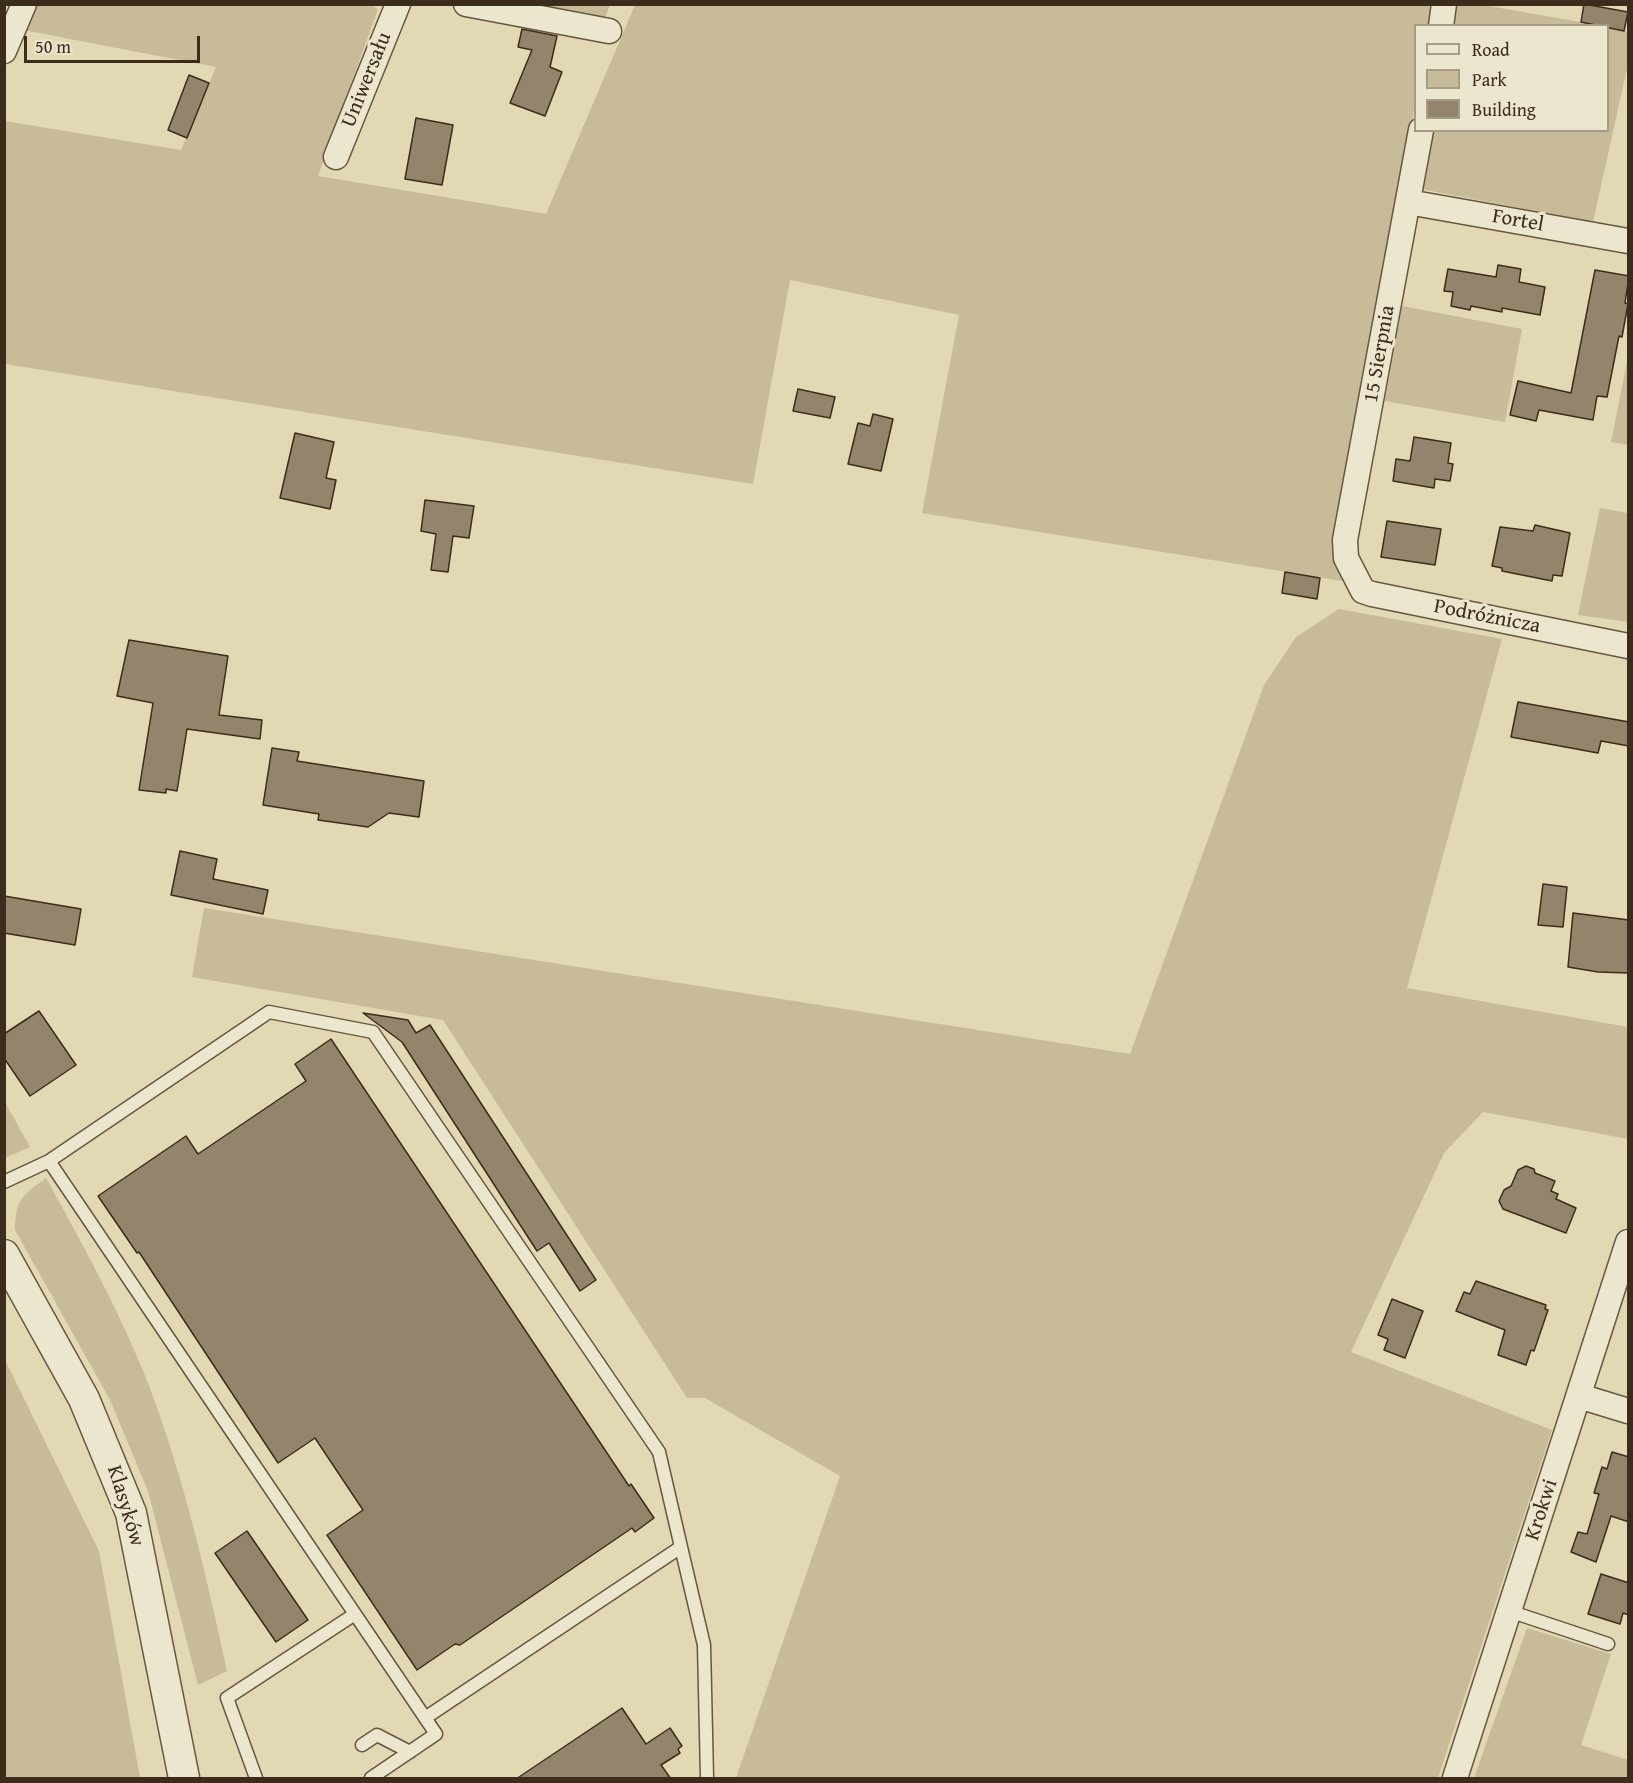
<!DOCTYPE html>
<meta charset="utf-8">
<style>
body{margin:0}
#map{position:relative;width:1633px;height:1783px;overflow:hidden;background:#e3d8b4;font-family:"Gentium Book Plus",serif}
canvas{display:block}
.frame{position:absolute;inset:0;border:6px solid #3c2c1b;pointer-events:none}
.legend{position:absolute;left:1414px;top:24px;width:195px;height:108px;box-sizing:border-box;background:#ede6ce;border:2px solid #a69c86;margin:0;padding:8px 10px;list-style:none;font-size:18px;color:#3c2c1b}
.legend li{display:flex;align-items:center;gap:12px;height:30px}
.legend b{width:30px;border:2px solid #a69c86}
.scale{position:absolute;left:24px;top:36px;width:176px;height:27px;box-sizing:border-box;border:3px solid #3c2c1b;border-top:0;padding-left:8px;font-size:18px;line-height:21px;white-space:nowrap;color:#3c2c1b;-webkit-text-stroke:4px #ede6ce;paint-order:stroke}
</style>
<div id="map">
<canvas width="1633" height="1783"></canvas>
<div class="frame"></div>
<ul class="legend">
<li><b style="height:8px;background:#ede6ce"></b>Road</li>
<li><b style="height:16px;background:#c7bb9a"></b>Park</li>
<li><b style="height:16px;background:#93856b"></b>Building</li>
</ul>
<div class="scale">50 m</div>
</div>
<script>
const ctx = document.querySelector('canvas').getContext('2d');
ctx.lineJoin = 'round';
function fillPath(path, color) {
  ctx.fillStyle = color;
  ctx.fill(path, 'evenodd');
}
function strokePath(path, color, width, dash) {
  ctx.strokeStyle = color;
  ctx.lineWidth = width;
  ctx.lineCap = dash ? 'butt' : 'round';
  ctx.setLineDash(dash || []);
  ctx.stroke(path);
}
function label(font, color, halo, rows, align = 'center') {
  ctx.font = font + ' "Gentium Book Plus",serif';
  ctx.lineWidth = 6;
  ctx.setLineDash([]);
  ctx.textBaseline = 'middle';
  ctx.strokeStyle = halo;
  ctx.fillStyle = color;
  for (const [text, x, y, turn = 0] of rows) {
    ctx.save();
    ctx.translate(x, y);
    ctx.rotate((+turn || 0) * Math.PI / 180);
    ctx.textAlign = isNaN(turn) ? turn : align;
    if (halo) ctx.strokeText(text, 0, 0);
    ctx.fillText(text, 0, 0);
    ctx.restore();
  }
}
fillPath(new Path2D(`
 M 1457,4 L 1483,5 L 1598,25 L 1453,26 Z
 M 36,5 L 371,5 L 378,9 L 318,176 L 546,214 L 635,5 L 1435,5 L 1431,25 L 1416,26 L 1415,105 L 1335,553 L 1342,581 L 922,513 L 959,315 L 790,280 L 753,484 L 5,364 L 4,121 L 181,150 L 216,67 L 23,30 Z
 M 511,5 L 610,5 L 604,20 Z
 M 1608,27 L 1628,32 L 1628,64 L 1593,222 L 1421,189 L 1432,131 L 1608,130 Z
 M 1402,306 L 1522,329 L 1505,422 L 1385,401 Z
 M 1628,356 L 1628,445 L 1611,442 Z
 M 1600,508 L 1628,513 L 1628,622 L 1578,615 Z
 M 1339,609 L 1502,639 L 1407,988 L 1628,1027 L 1628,1139 L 1483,1112 L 1444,1153 L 1351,1352 L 1552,1430 L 1438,1778 L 736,1778 L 840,1476 L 705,1398 L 687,1398 L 443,1020 L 192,977 L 204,908 L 1130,1054 L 1264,685 L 1296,637 Z
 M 5,1102 L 30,1147 L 5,1158 L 4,1158 Z
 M 46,1178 C 81,1241 116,1305 144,1373 C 182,1469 205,1570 227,1671 L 198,1685 L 148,1491 L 110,1400 L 15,1230 C 15,1199 23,1195 46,1178 Z
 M 4,1358 L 99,1551 L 140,1778 L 5,1778 Z
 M 1527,1628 L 1611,1654 L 1581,1745 L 1628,1760 L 1628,1778 L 1474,1778 Z`), '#c7bb9a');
const building = new Path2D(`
 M 1584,4 L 1628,12 L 1624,31 L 1581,22 Z
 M 522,29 L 557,36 L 550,67 L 562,72 L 545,116 L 510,103 L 532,50 L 518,47 Z
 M 189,75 L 209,83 L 187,138 L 168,130 Z
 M 416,118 L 453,125 L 442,185 L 405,179 Z
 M 1498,265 L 1521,269 L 1519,282 L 1545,287 L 1540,315 L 1502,308 L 1502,312 L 1471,306 L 1470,310 L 1451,306 L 1453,292 L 1444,291 L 1448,269 L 1496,277 Z
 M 1595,270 L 1629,276 L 1625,303 L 1628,304 L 1622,337 L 1619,336 L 1607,397 L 1597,396 L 1593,420 L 1539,410 L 1536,421 L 1510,415 L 1518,381 L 1571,393 Z
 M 798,389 L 835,397 L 830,418 L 793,411 Z
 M 873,414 L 893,419 L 881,471 L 848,464 L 858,423 L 870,426 Z
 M 295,433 L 334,442 L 326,478 L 336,480 L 330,509 L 280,498 Z
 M 1414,437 L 1451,443 L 1448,463 L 1453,464 L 1450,481 L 1435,479 L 1434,488 L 1393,481 L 1396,459 L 1410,461 Z
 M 425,500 L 474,506 L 469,538 L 453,536 L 448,572 L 431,570 L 436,534 L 421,531 Z
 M 1387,521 L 1441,529 L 1435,565 L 1381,557 Z
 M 1535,525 L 1570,533 L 1562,576 L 1553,575 L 1552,581 L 1502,571 L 1502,568 L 1492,566 L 1500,527 L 1533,531 Z
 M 1285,572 L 1320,578 L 1317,599 L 1282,593 Z
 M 129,640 L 228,656 L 219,715 L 262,720 L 260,739 L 187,729 L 177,791 L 166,789 L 166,793 L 139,790 L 153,703 L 117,696 Z
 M 1518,702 L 1629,722 L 1629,746 L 1601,741 L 1598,753 L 1511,737 Z
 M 272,748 L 299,752 L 297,761 L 424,781 L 419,817 L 389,813 L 368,827 L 318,820 L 319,814 L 263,805 Z
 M 180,851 L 217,859 L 213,879 L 268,890 L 263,914 L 171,895 Z
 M 1543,884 L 1567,887 L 1563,927 L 1538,925 Z
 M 4,896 L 81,909 L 75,945 L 4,933 Z
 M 1573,913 L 1629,920 L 1629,973 L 1598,972 L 1568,967 Z
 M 39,1011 L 76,1065 L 30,1096 L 4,1058 L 4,1034 Z
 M 363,1013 L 408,1020 L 416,1033 L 430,1025 L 596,1280 L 580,1291 L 549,1243 L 537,1251 L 402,1042 Z
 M 331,1039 L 629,1486 L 631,1484 L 654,1518 L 635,1532 L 632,1528 L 460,1645 L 455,1644 L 417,1670 L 327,1535 L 363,1510 L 315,1438 L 278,1463 L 139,1252 L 137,1253 L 98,1196 L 186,1136 L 198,1154 L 306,1081 L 295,1064 Z
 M 1526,1166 L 1534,1169 L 1535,1173 L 1555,1181 L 1551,1191 L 1558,1194 L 1556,1199 L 1576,1208 L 1566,1233 L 1503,1209 L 1499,1201 L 1504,1190 L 1511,1186 L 1518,1170 Z
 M 1476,1281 L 1546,1305 L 1545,1309 L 1548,1310 L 1534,1351 L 1531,1350 L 1526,1365 L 1498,1355 L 1505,1330 L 1456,1311 L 1464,1292 L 1470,1294 Z
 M 1392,1299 L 1423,1311 L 1405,1358 L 1384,1350 L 1388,1339 L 1378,1335 Z
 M 1612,1452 L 1629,1457 L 1629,1522 L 1611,1516 L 1596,1562 L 1571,1552 L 1578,1532 L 1587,1534 L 1599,1494 L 1594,1493 L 1602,1467 L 1607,1469 Z
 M 247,1531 L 308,1620 L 276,1642 L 215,1553 Z
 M 1601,1574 L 1629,1583 L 1629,1615 L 1623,1613 L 1620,1624 L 1588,1614 Z
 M 622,1708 L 646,1744 L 670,1728 L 682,1746 L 678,1749 L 680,1753 L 661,1765 L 671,1779 L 516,1779 Z`);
fillPath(building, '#93856b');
strokePath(building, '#3c2c1b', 1.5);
const service = new Path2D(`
 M 49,1161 L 269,1012 L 373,1032 L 659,1452 L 681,1547 L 425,1718
 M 4,1182 L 49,1161 L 436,1734 L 371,1778
 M 681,1547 L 704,1645 L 707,1778
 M 1509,1611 L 1608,1644
 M 362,1745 L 377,1735 L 410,1752
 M 256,1778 L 227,1698 L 355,1614`);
const minor = new Path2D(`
 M 466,4 L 609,31
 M 1441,26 L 1444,4
 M 4,51 L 24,4
 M 1421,130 L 1345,540 L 1346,558 L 1363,591 L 1372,594 L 1628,646
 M 336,157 L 398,4
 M 1408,202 L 1628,241
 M 1579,1396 L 1628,1411
 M 1455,1778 L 1628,1242`);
const tertiary = new Path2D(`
 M 4,1255 L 84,1399 L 131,1513 L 184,1778`);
strokePath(service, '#665741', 15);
strokePath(minor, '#665741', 27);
strokePath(tertiary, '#665741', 33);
strokePath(service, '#ede6ce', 12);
strokePath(minor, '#ede6ce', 24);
strokePath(tertiary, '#ede6ce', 30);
label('21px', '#3c2c1b', '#ede6ce', [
 ["Uniwersału",367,80,-68],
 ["Fortel",1518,221,10],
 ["15 Sierpnia",1380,354,-80],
 ["Podróżnicza",1487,617,11],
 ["Klasyków",125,1506,73],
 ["Krokwi",1542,1510,-72]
]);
</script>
